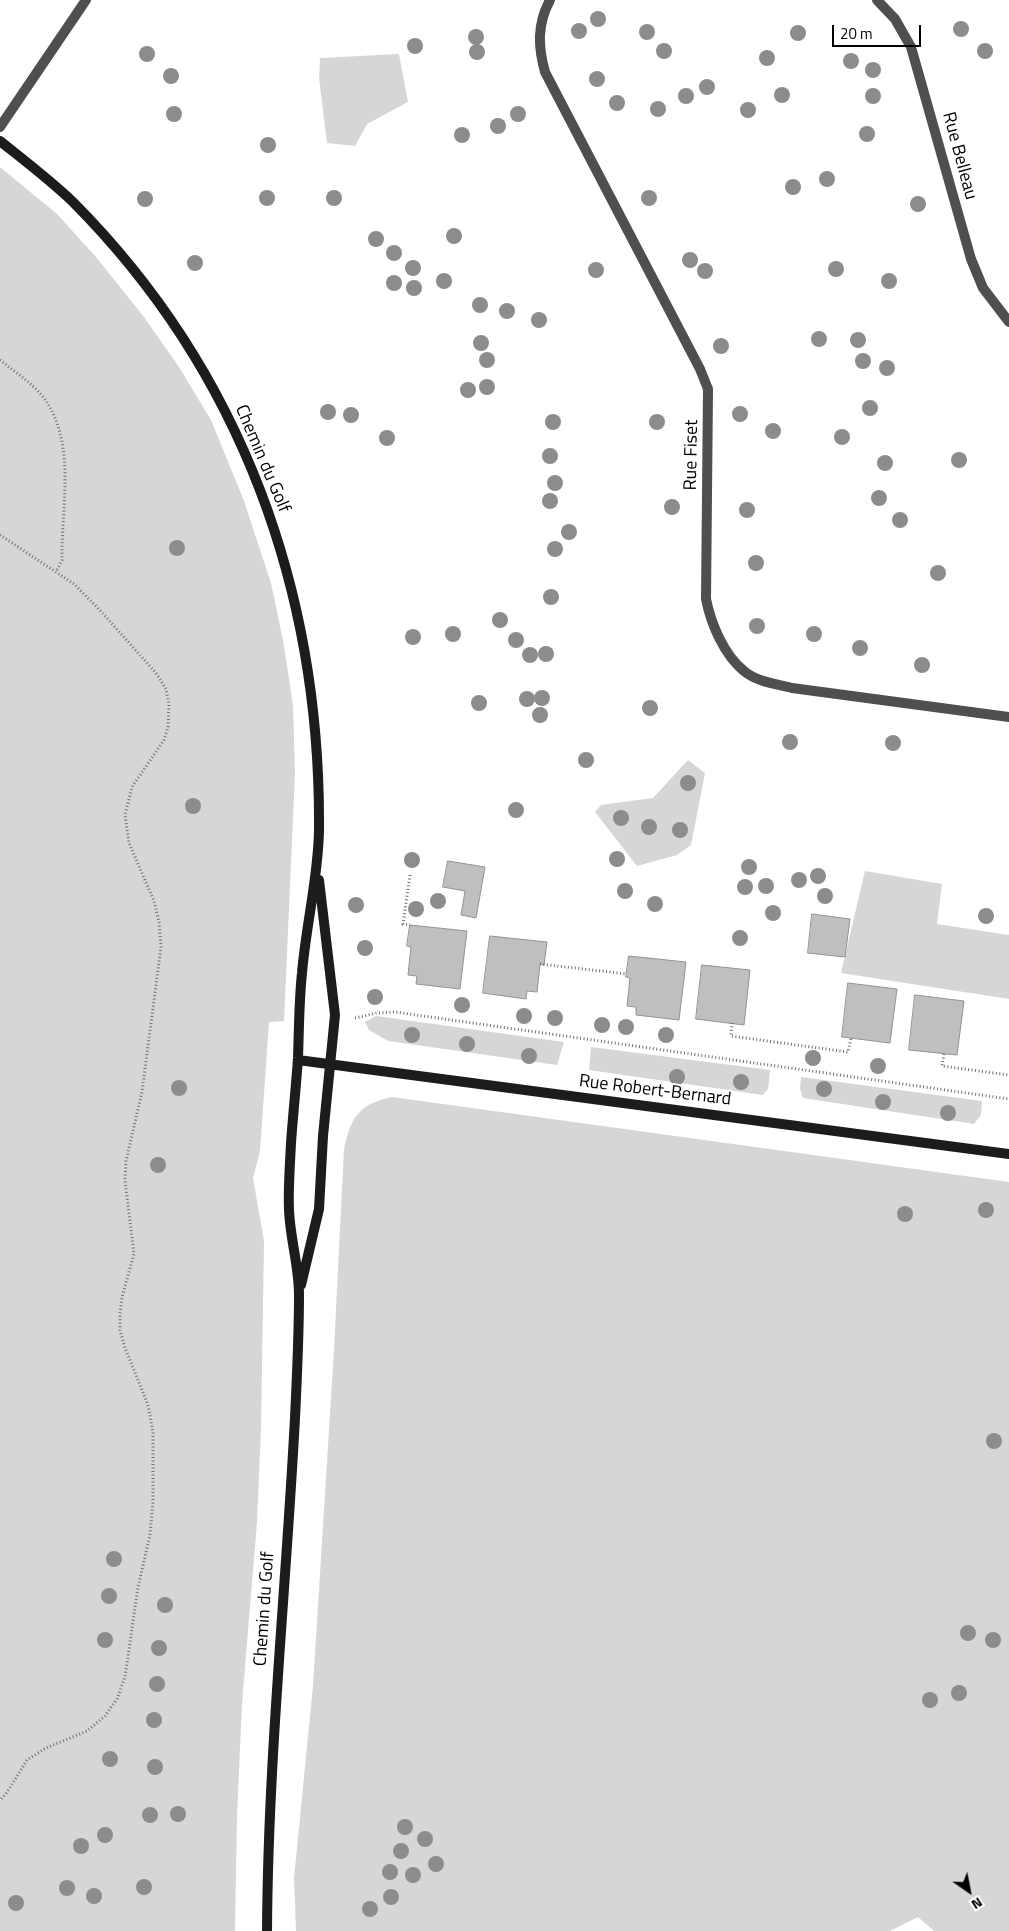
<!DOCTYPE html>
<style>
body{margin:0}
#map{position:relative;width:1009px;height:1931px;overflow:hidden;background:#fff;font-family:"Titillium Web",sans-serif}
canvas{display:block}
.north{position:absolute;left:944px;top:1866px;width:50px;height:50px;-webkit-text-stroke:4px #fff;paint-order:stroke;rotate:147deg;font-size:14px;font-weight:700;line-height:20px;text-align:center;color:#000}
.north::after{content:'';display:block;margin:auto;width:18px;height:22px;background:#000;clip-path:polygon(50% 0,100% 100%,50% 72%,0 100%)}
.scale{position:absolute;left:832px;top:25px;width:89px;height:22px;box-sizing:border-box;border:2px solid #000;border-top:0;padding-left:6px;font-size:15px;line-height:18px;white-space:nowrap;color:#000;-webkit-text-stroke:4px #fff;paint-order:stroke}
</style>
<div id="map">
<canvas width="1009" height="1931"></canvas>
<div class="north">N</div>
<div class="scale">20 m</div>
</div>
<script>
const ctx = document.querySelector('canvas').getContext('2d');
ctx.lineJoin = 'round';
function fillPath(path, color) {
  ctx.fillStyle = color;
  ctx.fill(path, 'evenodd');
}
function strokePath(path, color, width, dash) {
  ctx.strokeStyle = color;
  ctx.lineWidth = width;
  ctx.lineCap = dash ? 'butt' : 'round';
  ctx.setLineDash(dash || []);
  ctx.stroke(path);
}
function label(font, color, halo, rows, align = 'center') {
  ctx.font = font + ' "Titillium Web",sans-serif';
  ctx.lineWidth = 4;
  ctx.setLineDash([]);
  ctx.textBaseline = 'middle';
  ctx.strokeStyle = halo;
  ctx.fillStyle = color;
  for (const [text, x, y, turn = 0] of rows) {
    ctx.save();
    ctx.translate(x, y);
    ctx.rotate((+turn || 0) * Math.PI / 180);
    ctx.textAlign = isNaN(turn) ? turn : align;
    if (halo) ctx.strokeText(text, 0, 0);
    ctx.fillText(text, 0, 0);
    ctx.restore();
  }
}
fillPath(new Path2D(`
 M 399,54 L 408,102 L 367,124 L 355,146 L 327,143 L 319,78 L 320,58 Z
 M 0,167 L 57,214 L 96,257 L 144,317 L 179,367 L 211,420 L 244,501 L 271,583 L 283,640 L 293,705 L 295,773 L 284,1021 L 269,1022 L 260,1151 L 253,1178 L 264,1241 L 261,1429 L 257,1522 L 242,1704 L 237,1816 L 235,1931 L 0,1931 Z
 M 688,760 L 705,773 L 691,845 L 677,855 L 637,866 L 595,812 L 601,805 L 653,798 Z
 M 865,871 L 942,884 L 937,924 L 1009,935 L 1009,999 L 841,973 Z
 M 376,1016 L 564,1042 L 557,1065 L 388,1041 L 369,1030 L 365,1022 Z
 M 591,1047 L 770,1070 L 768,1089 L 763,1095 L 589,1070 Z
 M 801,1077 L 982,1101 L 981,1115 L 974,1124 L 803,1098 L 800,1089 Z
 M 392,1097 L 1009,1182 L 1009,1931 L 934,1931 L 918,1917 L 890,1931 L 296,1931 L 294,1878 L 313,1686 L 334,1350 L 344,1149 C 351,1117 359,1104 392,1097 Z`), '#d6d6d6');
const building = new Path2D(`
 M 448,861 L 485,867 L 476,918 L 461,915 L 465,891 L 443,887 Z
 M 812,914 L 850,919 L 845,957 L 808,953 Z
 M 410,925 L 467,931 L 460,989 L 416,984 L 417,976 L 408,975 L 411,947 L 407,946 Z
 M 490,936 L 547,942 L 544,965 L 540,964 L 537,992 L 527,991 L 526,999 L 483,993 Z
 M 629,956 L 686,962 L 679,1020 L 636,1015 L 636,1007 L 627,1006 L 630,978 L 626,977 Z
 M 702,965 L 750,970 L 744,1025 L 696,1019 Z
 M 848,983 L 897,989 L 890,1043 L 842,1037 Z
 M 915,995 L 964,1001 L 957,1055 L 909,1050 Z`);
fillPath(building, '#bfbfbf');
strokePath(building, '#939393', 1);
strokePath(new Path2D(`
 M 0,360 C 15,372 32,383 44,398 C 77,444 61,507 62,560 L 56,572
 M 0,535 L 74,584 L 97,607 L 156,673 L 166,689 L 169,705 L 168,727 L 164,740 L 132,787 L 125,815 L 129,843 L 154,901 L 159,922 L 161,947 L 142,1092 L 126,1161 L 125,1180 L 134,1254 L 122,1297 L 120,1314 L 120,1330 L 125,1348 L 148,1405 L 153,1432 L 153,1501 L 150,1535 L 138,1587 L 125,1677 L 117,1699 L 105,1716 L 87,1731 L 46,1748 L 27,1760 L 6,1794 L 0,1800
 M 410,875 L 403,924 L 410,925
 M 540,964 L 627,974
 M 355,1018 L 377,1013 L 395,1012 L 1009,1099
 M 732,1023 L 731,1036 L 848,1052 L 851,1038
 M 944,1054 L 942,1066 L 1009,1075`), '#717171', 3, [1, 2.5]);
strokePath(new Path2D(`
 M 550,0 C 537,24 538,47 545,72 L 700,369 L 708,389 L 706,599 C 711,624 724,655 744,671 C 757,682 776,684 792,688 L 1009,717
 M 877,0 L 895,19 L 911,47 L 971,259 L 983,288 L 1009,322
 M 0,127 L 86,0`), '#4f4f4f', 10);
strokePath(new Path2D(`
 M 0,141 C 25,161 50,180 73,202 C 243,373 321,593 319,831 C 318,879 306,925 302,973 C 299,1001 299,1030 298,1058 C 296,1087 293,1115 291,1143 C 290,1165 288,1188 289,1210 C 290,1238 299,1266 299,1295 C 299,1336 297,1377 295,1418 C 286,1589 268,1760 267,1931
 M 298,1060 L 1009,1154
 M 301,1285 L 319,1209 L 323,1136 L 335,1015 L 319,880`), '#1c1c1c', 10);
ctx.fillStyle = '#8c8c8c';
for (const [x, y] of [
 [598,19],
 [961,29],
 [579,31],
 [647,32],
 [798,33],
 [476,37],
 [415,46],
 [664,51],
 [985,51],
 [477,52],
 [147,54],
 [767,58],
 [851,61],
 [873,70],
 [171,76],
 [597,79],
 [707,87],
 [782,95],
 [686,96],
 [873,96],
 [617,103],
 [658,109],
 [748,110],
 [174,114],
 [518,114],
 [498,126],
 [867,134],
 [462,135],
 [268,145],
 [827,179],
 [793,187],
 [267,198],
 [334,198],
 [649,198],
 [145,199],
 [918,204],
 [454,236],
 [376,239],
 [394,253],
 [690,260],
 [195,263],
 [413,268],
 [836,269],
 [596,270],
 [705,271],
 [444,281],
 [889,281],
 [394,283],
 [414,288],
 [480,305],
 [507,311],
 [539,320],
 [819,339],
 [858,340],
 [481,343],
 [721,346],
 [487,360],
 [863,361],
 [887,368],
 [487,387],
 [468,390],
 [870,408],
 [328,412],
 [740,414],
 [351,415],
 [553,422],
 [657,422],
 [773,431],
 [842,437],
 [387,438],
 [550,456],
 [959,460],
 [885,463],
 [555,483],
 [879,498],
 [550,501],
 [672,507],
 [747,510],
 [900,520],
 [569,532],
 [177,548],
 [555,549],
 [756,563],
 [938,573],
 [551,597],
 [500,620],
 [757,626],
 [453,634],
 [814,634],
 [413,637],
 [516,640],
 [860,648],
 [546,654],
 [530,655],
 [922,665],
 [542,698],
 [527,699],
 [479,703],
 [650,708],
 [540,715],
 [790,742],
 [893,743],
 [586,760],
 [688,783],
 [193,806],
 [516,810],
 [621,818],
 [649,827],
 [680,830],
 [617,859],
 [412,860],
 [749,867],
 [818,876],
 [799,880],
 [766,886],
 [745,887],
 [625,891],
 [825,896],
 [438,901],
 [655,904],
 [356,905],
 [416,909],
 [773,913],
 [986,916],
 [740,938],
 [365,948],
 [375,997],
 [462,1005],
 [524,1016],
 [555,1018],
 [602,1025],
 [626,1027],
 [412,1035],
 [666,1035],
 [467,1044],
 [529,1056],
 [813,1058],
 [878,1066],
 [677,1077],
 [741,1082],
 [179,1088],
 [824,1089],
 [883,1102],
 [948,1113],
 [158,1165],
 [986,1210],
 [905,1214],
 [994,1441],
 [114,1559],
 [109,1596],
 [165,1605],
 [968,1633],
 [105,1640],
 [993,1640],
 [159,1648],
 [157,1684],
 [959,1693],
 [930,1700],
 [154,1720],
 [110,1759],
 [155,1767],
 [178,1814],
 [150,1815],
 [405,1827],
 [105,1835],
 [425,1839],
 [81,1846],
 [401,1851],
 [436,1864],
 [390,1872],
 [413,1875],
 [144,1887],
 [67,1888],
 [94,1896],
 [391,1897],
 [16,1903],
 [370,1909]
]) {
  ctx.beginPath();
  ctx.arc(x, y, 8, 0, 2 * Math.PI);
  ctx.fill();
}
label('18px', '#000', '#fff', [
 ["Rue Belleau",959,156,75],
 ["Rue Fiset",692,455,-89],
 ["Chemin du Golf",262,459,67],
 ["Rue Robert-Bernard",655,1091,7],
 ["Chemin du Golf",265,1609,-86]
]);
</script>
